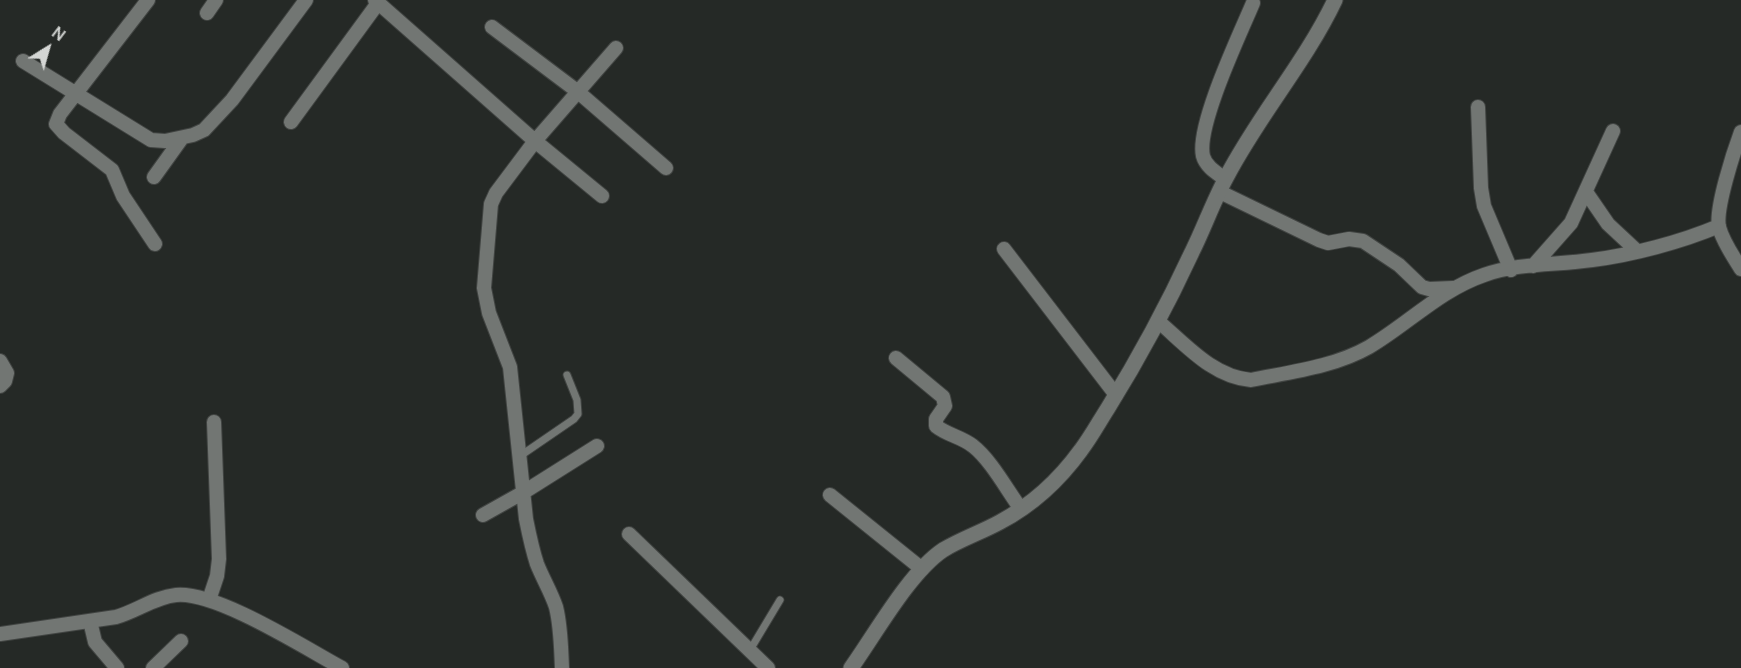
<!DOCTYPE html>
<style>
body{margin:0}
#map{position:relative;width:1741px;height:668px;overflow:hidden;background:#252926;font-family:Manrope,sans-serif}
canvas{display:block}
.north{position:absolute;left:18px;top:18px;width:60px;height:60px;-webkit-text-stroke:4px #252926;paint-order:stroke;rotate:37deg;font-size:16px;font-weight:700;line-height:24px;text-align:center;color:#d4d6d4}
.north::after{content:'';display:block;margin:auto;width:21px;height:27px;background:#d4d6d4;clip-path:polygon(50% 0,100% 100%,50% 72%,0 100%)}
</style>
<div id="map">
<canvas width="1741" height="668"></canvas>
<div class="north">N</div>
</div>
<script>
const ctx = document.querySelector('canvas').getContext('2d');
ctx.lineJoin = 'round';
function strokePath(path, color, width, dash) {
  ctx.strokeStyle = color;
  ctx.lineWidth = width;
  ctx.lineCap = dash ? 'butt' : 'round';
  ctx.setLineDash(dash || []);
  ctx.stroke(path);
}
const service = new Path2D(`
 M 520,456 L 574,419 L 578,414 L 577,400 L 567,375
 M 750,650 L 780,600`);
const minor = new Path2D(`
 M 148,0 L 60,114 L 56,124 L 64,133 L 112,170 L 123,196 L 155,244
 M 375,0 L 535,141 L 602,196
 M 207,13 L 216,0
 M 492,27 L 577,91 L 666,168
 M 23,61 L 151,140 L 165,141 L 193,135 L 204,130 L 232,100 L 306,0
 M 1478,107 L 1481,188 L 1484,206 L 1511,270
 M 291,122 L 378,3
 M 1741,132 C 1734,151 1715,209 1719,227 C 1723,242 1733,256 1741,269
 M 154,177 L 182,138
 M 1225,179 C 1217,173 1206,167 1203,156 C 1196,126 1240,34 1253,3
 M 1220,192 L 1319,240 L 1328,243 L 1349,239 L 1363,241 L 1399,265 L 1422,287 L 1429,289 L 1453,288
 M 1586,192 L 1608,224 L 1637,251
 M 1004,249 L 1116,395
 M 1533,266 L 1571,223 L 1613,131
 M 1158,321 C 1186,345 1213,377 1251,380 C 1290,372 1334,367 1369,347 C 1408,324 1440,290 1484,275 C 1517,263 1557,265 1592,260 C 1632,255 1681,242 1719,226
 M 896,358 L 943,397 L 945,406 L 936,419 L 936,426 C 947,435 962,437 973,446 C 991,460 1007,490 1021,509
 M 0,361 L 7,373 L 5,381 L 0,386
 M 830,495 L 922,569
 M 483,515 L 524,492 L 597,446
 M 629,534 L 768,668
 M 209,600 L 217,576 L 219,559 L 214,422
 M 90,621 L 95,642 L 117,668
 M 0,634 L 116,617 C 137,611 155,597 176,595 C 216,591 305,648 342,668
 M 153,668 L 181,641
 M 562,668 C 561,648 561,627 556,607 C 551,592 543,579 537,564 C 532,549 529,534 526,519 L 510,367 L 489,313 L 484,288 L 491,204 L 496,193 L 535,141 L 616,48`);
const tertiary = new Path2D(`
 M 851,668 C 876,633 909,573 943,550 C 961,539 982,532 1000,522 C 1032,505 1060,479 1081,450 C 1091,437 1099,422 1108,408 C 1139,358 1167,306 1192,252 C 1204,228 1213,202 1226,178 C 1258,116 1305,63 1335,0`);
strokePath(service, '#414442', 9);
strokePath(minor, '#414442', 16);
strokePath(tertiary, '#414442', 17);
strokePath(service, '#727673', 7);
strokePath(minor, '#727673', 14);
strokePath(tertiary, '#727673', 15);
</script>
